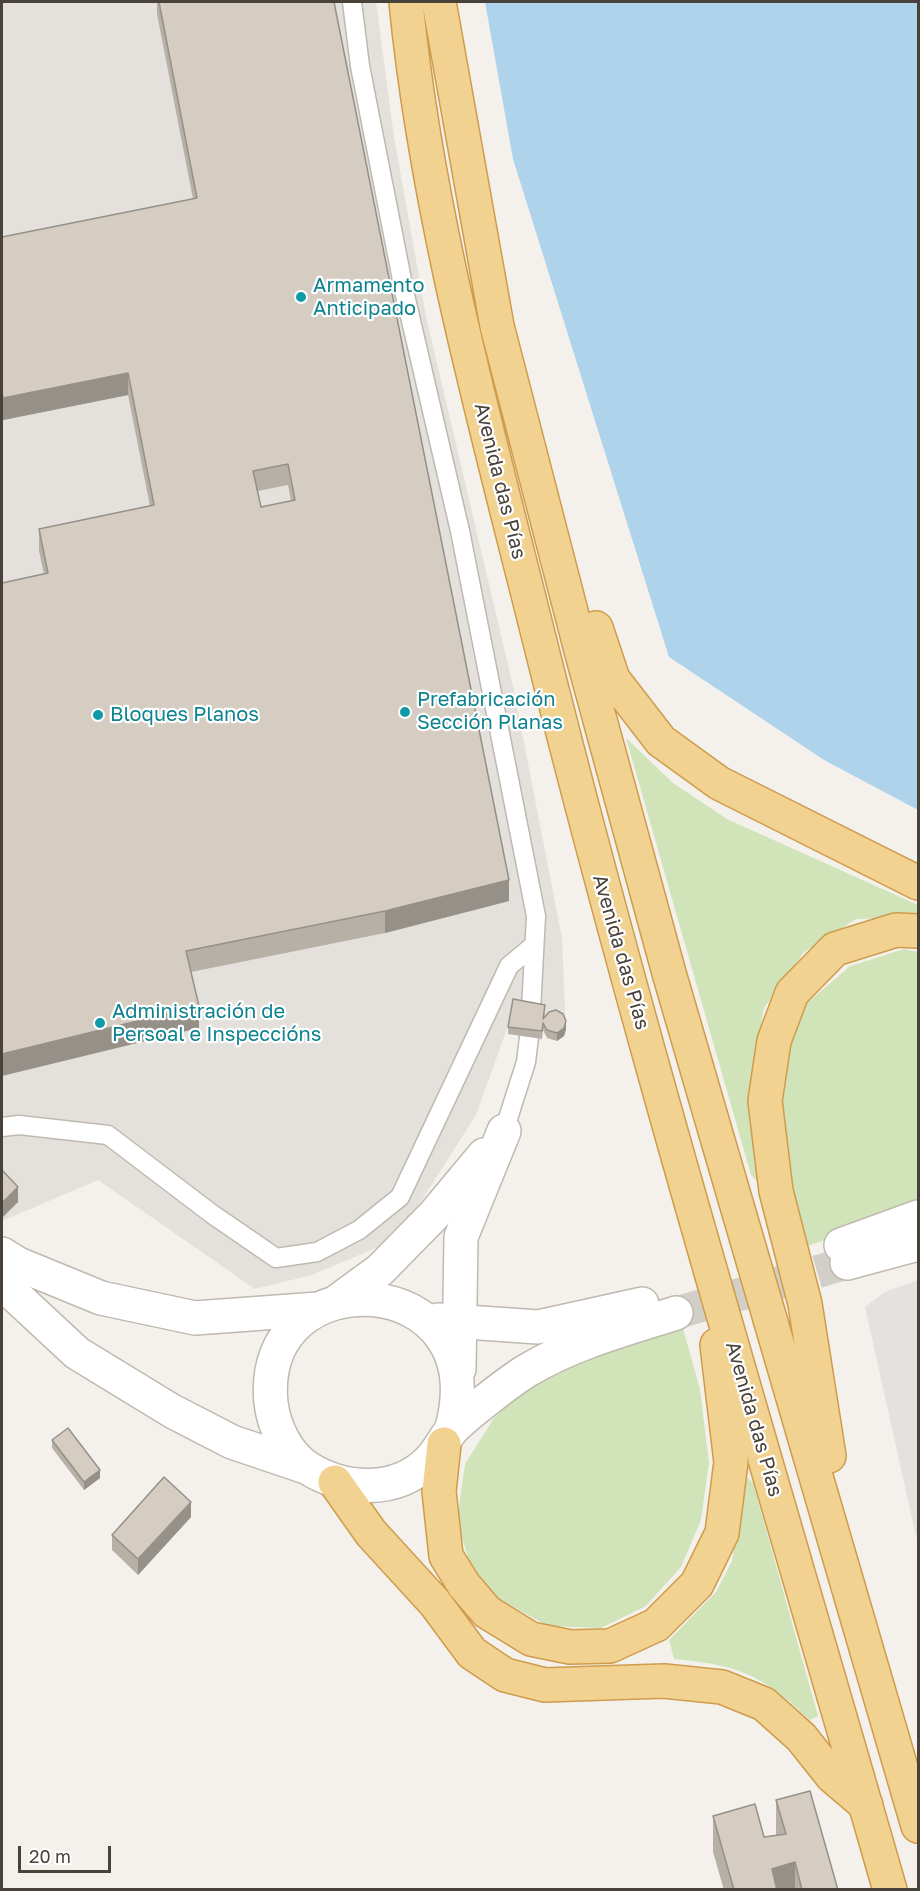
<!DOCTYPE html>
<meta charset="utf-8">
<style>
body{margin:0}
#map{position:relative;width:920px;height:1891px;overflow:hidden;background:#f4f1ec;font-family:"Golos Text",sans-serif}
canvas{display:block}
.frame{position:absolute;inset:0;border:3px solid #48423a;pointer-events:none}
.scale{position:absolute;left:18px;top:1846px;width:93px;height:27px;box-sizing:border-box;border:3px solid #48423a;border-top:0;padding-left:8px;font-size:18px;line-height:21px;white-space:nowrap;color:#48423a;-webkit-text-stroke:4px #fff;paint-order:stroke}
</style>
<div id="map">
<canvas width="920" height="1891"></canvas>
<div class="frame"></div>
<div class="scale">20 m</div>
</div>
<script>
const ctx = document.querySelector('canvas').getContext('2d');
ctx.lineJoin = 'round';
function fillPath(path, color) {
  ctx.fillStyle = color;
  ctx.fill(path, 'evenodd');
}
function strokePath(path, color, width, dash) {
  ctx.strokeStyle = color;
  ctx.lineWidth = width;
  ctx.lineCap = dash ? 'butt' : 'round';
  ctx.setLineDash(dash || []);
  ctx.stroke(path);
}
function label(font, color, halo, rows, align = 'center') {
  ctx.font = font + ' "Golos Text",sans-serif';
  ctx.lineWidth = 4.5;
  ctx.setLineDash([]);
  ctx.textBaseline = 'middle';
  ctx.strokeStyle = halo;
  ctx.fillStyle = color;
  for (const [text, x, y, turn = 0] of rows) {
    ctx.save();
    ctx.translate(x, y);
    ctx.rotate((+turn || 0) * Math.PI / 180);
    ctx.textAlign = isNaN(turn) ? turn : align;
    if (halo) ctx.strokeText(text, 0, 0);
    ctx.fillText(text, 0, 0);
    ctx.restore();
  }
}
fillPath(new Path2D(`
 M 2,2 L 376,2 L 394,137 L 427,321 L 513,686 L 562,938 L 566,1034 L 509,1023 L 476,1115 L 397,1239 L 312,1275 L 255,1289 L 98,1180 L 2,1221 Z`), '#e4e1dd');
fillPath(new Path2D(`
 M 626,738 L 673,783 L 727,819 L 918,905 L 918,918 L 856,919 L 804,952 L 764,1008 L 752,1078 L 758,1182 L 751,1175 Z
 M 904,949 L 918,952 L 918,1199 L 884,1219 L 802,1248 L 779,1101 L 788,1049 L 806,1004 L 850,966 Z
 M 682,1325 L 700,1389 L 709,1463 L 701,1520 L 681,1567 L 646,1606 L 601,1628 L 548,1626 L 499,1599 L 471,1567 L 457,1521 L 465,1464 L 494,1418 L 536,1379 L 604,1346 Z
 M 746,1476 L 753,1483 L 818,1716 L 810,1720 C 763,1675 739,1665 674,1659 L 669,1640 L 716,1592 L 732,1561 Z`), '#d1e4b9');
fillPath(new Path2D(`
 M 918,1280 L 918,1545 L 865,1307 L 885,1292 Z`), '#e3e2df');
fillPath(new Path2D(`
 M 485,2 L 918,2 L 918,810 L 824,760 L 669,657 L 513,159 Z`), '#afd3ea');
strokePath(new Path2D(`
 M 676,1313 L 847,1263`), '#d2cec8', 33, [33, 16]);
const service = new Path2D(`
 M 352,2 L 360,66 L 405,295 L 460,531 L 536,916 L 531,1010
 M 2,1127 L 19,1125 L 108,1135 L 212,1214 L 276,1258 L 317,1252 L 359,1230 L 400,1197 L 509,966 L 534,945
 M 504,1131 L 526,1062 L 529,1037`);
const tertiary = new Path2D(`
 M 841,1245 L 918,1217
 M 2,1254 L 18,1264 L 101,1298 L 195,1318 L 318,1309
 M 847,1263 L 918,1244
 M 2,1279 L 5,1286 L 77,1353 L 172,1411 L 232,1442 L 306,1467
 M 339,1300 L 380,1270 L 434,1215 L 484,1155
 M 438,1320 L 538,1327 L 642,1304
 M 459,1369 L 461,1237 L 504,1131
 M 451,1431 C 499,1266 256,1255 271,1403 C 274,1427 287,1455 308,1468 C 345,1491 396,1494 429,1461 C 438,1452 443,1441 450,1432 C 459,1420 514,1378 528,1370 C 573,1343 626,1329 676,1313`);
const trunk = new Path2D(`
 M 406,2 C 427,216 486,425 538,634 C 643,1056 770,1472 890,1890
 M 439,2 L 497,326 L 582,654 L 669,973 L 918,1826
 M 596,628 L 613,679 L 661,741 L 719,783 L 918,883
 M 444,1444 L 439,1491 L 446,1556 L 464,1585 L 487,1612 L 531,1639 L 570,1647 L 610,1646 L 656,1625 L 697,1584 L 722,1533 L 731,1462 L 717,1345
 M 829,1456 L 805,1304 L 776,1191 L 765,1101 L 774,1041 L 792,993 L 835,949 L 896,930 L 918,931
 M 335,1482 L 371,1533 L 435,1603 L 472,1653 L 505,1675 L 545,1685 L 664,1681 L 722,1687 L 764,1704 L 801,1737 L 832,1776 L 866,1805`);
strokePath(service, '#bfb9af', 21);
strokePath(tertiary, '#bfb9af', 36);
strokePath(trunk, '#ce9c4c', 36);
strokePath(service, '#fff', 18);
strokePath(tertiary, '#fff', 33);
strokePath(trunk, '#f2d290', 33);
fillPath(new Path2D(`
 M 157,2 L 334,2 L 509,901 L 385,933 L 191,972 L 199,1028 L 44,574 L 39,551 L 39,529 L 150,506 L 128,395 L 3,420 L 2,414 L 2,237 L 193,199 L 157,14 ZM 288,485 L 291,501 L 261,507 L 258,491 Z
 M 545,1013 L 544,1017 L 566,1029 L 564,1036 L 557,1041 L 547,1038 L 543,1030 L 542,1039 L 508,1034 L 508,1027 Z
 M 52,1440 L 100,1478 L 84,1490 L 52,1448 Z
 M 191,1517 L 138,1575 L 112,1550 L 112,1535 Z
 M 776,1800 L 838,1890 L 724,1890 L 713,1852 L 713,1816 L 764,1837 L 776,1835 Z`), '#b7b0a7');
fillPath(new Path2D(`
 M 128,373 L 128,395 L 3,420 L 3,398 Z
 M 509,880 L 509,901 L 385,933 L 385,911 Z
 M 199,1006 L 199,1028 L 2,1076 L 2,1054 Z
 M 566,1021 L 566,1029 L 564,1036 L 557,1041 L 557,1033 Z
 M 18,1187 L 18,1202 L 2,1218 L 2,1203 Z
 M 100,1470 L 100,1478 L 84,1490 L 84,1482 Z
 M 191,1502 L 191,1517 L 138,1575 L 138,1559 Z
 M 795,1862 L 795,1890 L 772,1890 L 772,1869 Z`), '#959088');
const building = new Path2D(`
 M 159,2 L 334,2 L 509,880 L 385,911 L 186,951 L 199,1006 L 2,1054 L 2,583 L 48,573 L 39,529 L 154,505 L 128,373 L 3,398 L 2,392 L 2,237 L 197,198 ZM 288,464 L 295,500 L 261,507 L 253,471 Z
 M 513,999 L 545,1005 L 543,1019 L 549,1012 L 556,1010 L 563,1014 L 566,1021 L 564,1028 L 557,1033 L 547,1030 L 543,1023 L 542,1031 L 508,1027 Z
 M 2,1170 L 18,1187 L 2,1203 Z
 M 68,1428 L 100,1470 L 84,1482 L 52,1440 Z
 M 164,1477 L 191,1502 L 138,1559 L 112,1535 Z
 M 810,1791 L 838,1890 L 802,1890 L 795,1862 L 772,1869 L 777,1890 L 734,1890 L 713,1816 L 755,1804 L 764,1837 L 786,1834 L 776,1800 Z`);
fillPath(building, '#d5cdc2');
strokePath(building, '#959088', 1.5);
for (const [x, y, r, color] of [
 [301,297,6,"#0f9aa8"],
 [405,712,6,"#0f9aa8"],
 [98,715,6,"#0f9aa8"],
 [100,1023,6,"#0f9aa8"]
]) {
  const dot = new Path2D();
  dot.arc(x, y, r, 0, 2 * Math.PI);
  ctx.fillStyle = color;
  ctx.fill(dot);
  strokePath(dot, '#fff', 2);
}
label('20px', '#0d838f', '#fff', [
 ["Armamento",313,286],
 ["Anticipado",313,309],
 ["Prefabricación",417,700],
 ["Sección Planas",417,723],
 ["Bloques Planos",110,715],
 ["Administración de",112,1012],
 ["Persoal e Inspeccións",112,1035]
], 'left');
label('20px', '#48423a', '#fff', [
 ["Avenida das Pías",500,481,76],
 ["Avenida das Pías",621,952,74],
 ["Avenida das Pías",754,1419,74]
]);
</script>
